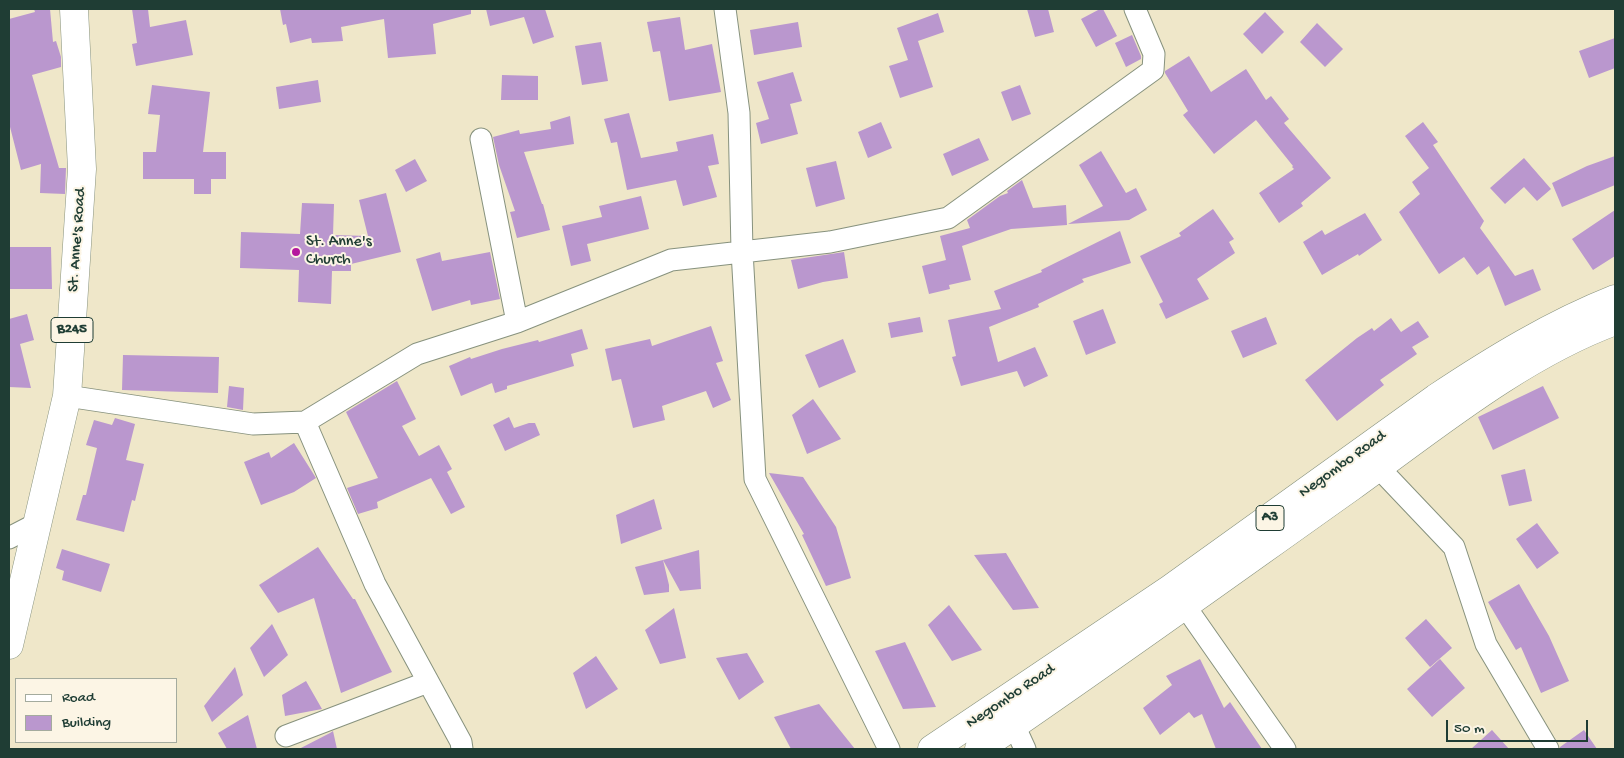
<!DOCTYPE html>
<style>
body{margin:0}
#map{position:relative;width:1624px;height:758px;overflow:hidden;background:#efe7c9;font-family:"Gochi Hand",sans-serif}
canvas{display:block}
.frame{position:absolute;inset:0;border:10px solid #1f3d34;pointer-events:none}
.legend{position:absolute;left:15px;top:678px;width:162px;height:65px;box-sizing:border-box;background:#fcf5e5;border:1px solid #a4ab9e;margin:0;padding:6px 9px;list-style:none;font-size:15px;color:#1f3d34}
.legend li{display:flex;align-items:center;gap:10px;height:25px}
.legend b{width:25px;border:1px solid #a4ab9e}
.scale{position:absolute;left:1446px;top:720px;width:142px;height:22px;box-sizing:border-box;border:2px solid #1f3d34;border-top:0;padding-left:6px;font-size:15px;line-height:18px;white-space:nowrap;color:#1f3d34;-webkit-text-stroke:4px #fcf5e5;paint-order:stroke}
</style>
<div id="map">
<canvas width="1624" height="758"></canvas>
<div class="frame"></div>
<ul class="legend">
<li><b style="height:6px;background:#fff"></b>Road</li>
<li><b style="height:14px;background:#ba97ce"></b>Building</li>
</ul>
<div class="scale">50 m</div>
</div>
<script>
const ctx = document.querySelector('canvas').getContext('2d');
ctx.lineJoin = 'round';
function fillPath(path, color) {
  ctx.fillStyle = color;
  ctx.fill(path, 'evenodd');
}
function strokePath(path, color, width, dash) {
  ctx.strokeStyle = color;
  ctx.lineWidth = width;
  ctx.lineCap = dash ? 'butt' : 'round';
  ctx.setLineDash(dash || []);
  ctx.stroke(path);
}
function label(font, color, halo, rows, align = 'center') {
  ctx.font = font + ' "Gochi Hand",sans-serif';
  ctx.lineWidth = 4;
  ctx.setLineDash([]);
  ctx.textBaseline = 'middle';
  ctx.strokeStyle = halo;
  ctx.fillStyle = color;
  for (const [text, x, y, turn = 0] of rows) {
    ctx.save();
    ctx.translate(x, y);
    ctx.rotate((+turn || 0) * Math.PI / 180);
    ctx.textAlign = isNaN(turn) ? turn : align;
    if (halo) ctx.strokeText(text, 0, 0);
    ctx.fillText(text, 0, 0);
    ctx.restore();
  }
}
fillPath(new Path2D(`
 M 34,9 L 50,9 L 53,42 L 56,41 L 61,57 L 61,67 L 32,75 L 59,168 L 66,168 L 65,194 L 40,193 L 41,164 L 21,170 L 9,123 L 9,19 L 35,12 Z
 M 132,9 L 148,9 L 150,27 L 186,20 L 193,55 L 136,66 L 132,44 L 137,43 Z
 M 280,9 L 471,9 L 471,14 L 433,24 L 436,54 L 388,58 L 384,19 L 341,27 L 343,41 L 312,43 L 311,38 L 290,43 L 286,24 L 283,25 Z
 M 486,9 L 545,9 L 554,37 L 533,44 L 524,17 L 490,26 Z
 M 1027,9 L 1048,9 L 1054,32 L 1035,37 Z
 M 1100,9 L 1103,9 L 1117,36 L 1096,47 L 1081,19 Z
 M 1265,12 L 1284,32 L 1262,54 L 1243,34 Z
 M 938,13 L 944,32 L 918,41 L 933,87 L 900,98 L 889,66 L 908,60 L 897,28 Z
 M 680,17 L 685,50 L 712,44 L 721,92 L 669,101 L 660,51 L 653,52 L 647,22 Z
 M 798,22 L 802,47 L 754,55 L 750,30 Z
 M 1317,23 L 1343,49 L 1325,67 L 1300,42 Z
 M 1132,35 L 1141,56 L 1141,59 L 1126,67 L 1115,43 Z
 M 1615,38 L 1615,68 L 1589,78 L 1579,51 Z
 M 601,42 L 608,81 L 582,85 L 575,46 Z
 M 1189,56 L 1211,92 L 1246,69 L 1266,100 L 1271,96 L 1289,119 L 1284,123 L 1331,178 L 1301,203 L 1303,206 L 1279,223 L 1259,193 L 1294,169 L 1292,167 L 1293,166 L 1256,120 L 1214,154 L 1183,115 L 1188,111 L 1165,73 L 1165,71 Z
 M 793,72 L 802,101 L 790,104 L 798,134 L 761,144 L 756,123 L 769,119 L 757,82 Z
 M 502,75 L 538,76 L 538,100 L 501,100 Z
 M 318,80 L 321,102 L 279,109 L 276,87 Z
 M 152,85 L 210,92 L 203,152 L 226,152 L 226,179 L 211,179 L 211,194 L 194,194 L 194,179 L 143,179 L 143,152 L 156,152 L 160,115 L 148,114 Z
 M 1020,85 L 1031,114 L 1012,121 L 1001,92 Z
 M 629,113 L 641,158 L 678,151 L 676,142 L 713,134 L 719,164 L 708,166 L 717,197 L 683,206 L 676,180 L 627,190 L 617,142 L 611,143 L 604,119 Z
 M 570,116 L 574,144 L 524,152 L 542,204 L 543,204 L 550,230 L 517,238 L 510,212 L 515,211 L 499,165 L 493,137 L 519,130 L 520,134 L 551,129 L 550,122 Z
 M 881,122 L 892,148 L 868,158 L 858,132 Z
 M 1423,122 L 1438,142 L 1433,145 L 1484,221 L 1480,228 L 1515,276 L 1533,269 L 1541,290 L 1505,306 L 1489,266 L 1477,275 L 1464,257 L 1439,274 L 1399,212 L 1420,194 L 1412,182 L 1429,168 L 1405,136 Z
 M 979,138 L 989,160 L 952,176 L 943,154 Z
 M 1101,151 L 1126,193 L 1136,188 L 1147,210 L 1129,220 L 1068,224 L 1103,206 L 1079,165 Z
 M 1615,156 L 1615,185 L 1562,207 L 1552,183 L 1587,166 Z
 M 1524,158 L 1551,189 L 1537,201 L 1524,187 L 1505,204 L 1490,188 Z
 M 415,159 L 427,181 L 406,192 L 395,170 Z
 M 836,161 L 845,199 L 816,207 L 806,168 Z
 M 1022,180 L 1033,208 L 1066,205 L 1067,225 L 1011,229 L 962,246 L 971,280 L 949,285 L 950,289 L 929,294 L 922,266 L 946,260 L 940,236 L 970,228 L 967,220 L 1000,196 L 1008,193 L 1007,191 Z
 M 386,193 L 401,252 L 351,264 L 351,271 L 332,271 L 331,304 L 298,302 L 299,270 L 240,268 L 241,232 L 300,234 L 302,203 L 334,204 L 333,235 L 368,236 L 359,200 Z
 M 641,196 L 649,229 L 587,244 L 591,261 L 571,266 L 562,226 L 602,217 L 599,206 Z
 M 1213,209 L 1234,239 L 1229,242 L 1235,253 L 1197,279 L 1209,299 L 1166,319 L 1159,304 L 1163,302 L 1140,256 L 1181,236 L 1179,233 Z
 M 1615,210 L 1615,256 L 1593,270 L 1572,239 Z
 M 1365,213 L 1382,240 L 1359,256 L 1358,254 L 1322,275 L 1303,242 L 1322,230 L 1325,235 Z
 M 1120,231 L 1131,263 L 1082,279 L 1084,282 L 1038,304 L 1039,307 L 989,327 L 998,362 L 1035,347 L 1048,376 L 1024,387 L 1017,371 L 961,386 L 952,357 L 956,356 L 948,320 L 1001,309 L 994,291 L 1042,272 L 1041,270 Z
 M 9,247 L 51,247 L 52,289 L 9,289 Z
 M 440,252 L 442,261 L 490,252 L 500,299 L 471,305 L 470,300 L 432,311 L 416,259 Z
 M 844,252 L 848,278 L 823,282 L 798,289 L 791,260 Z
 M 1103,309 L 1116,343 L 1086,355 L 1073,321 Z
 M 27,314 L 34,340 L 20,344 L 31,388 L 9,387 L 9,319 Z
 M 920,317 L 923,332 L 891,338 L 888,323 Z
 M 1266,317 L 1277,344 L 1243,358 L 1231,331 Z
 M 1391,318 L 1401,332 L 1418,321 L 1429,337 L 1412,347 L 1417,354 L 1380,380 L 1384,385 L 1337,421 L 1305,380 L 1357,338 L 1372,328 L 1374,331 Z
 M 711,326 L 723,361 L 716,363 L 731,400 L 713,408 L 706,391 L 662,406 L 665,420 L 633,428 L 621,379 L 612,381 L 605,349 L 650,339 L 652,346 Z
 M 582,329 L 588,349 L 571,354 L 574,366 L 507,386 L 507,389 L 495,393 L 492,383 L 461,396 L 449,366 L 470,357 L 471,359 L 502,349 L 538,340 L 539,342 Z
 M 843,339 L 856,372 L 819,388 L 805,355 Z
 M 123,355 L 219,357 L 218,393 L 122,390 Z
 M 397,381 L 416,419 L 402,426 L 419,456 L 439,445 L 452,469 L 447,472 L 465,507 L 451,514 L 431,478 L 377,502 L 378,508 L 358,514 L 347,488 L 378,478 L 346,412 Z
 M 229,386 L 244,388 L 243,410 L 227,407 Z
 M 1543,386 L 1559,418 L 1493,450 L 1478,417 Z
 M 813,399 L 841,439 L 807,454 L 792,415 Z
 M 509,417 L 514,428 L 529,423 L 535,423 L 540,435 L 505,451 L 493,425 Z
 M 115,418 L 135,424 L 126,460 L 144,464 L 135,501 L 132,500 L 124,532 L 76,520 L 83,495 L 86,495 L 97,448 L 86,445 L 94,420 L 112,425 Z
 M 294,443 L 316,478 L 294,492 L 261,505 L 244,462 L 269,452 L 271,458 Z
 M 1525,469 L 1532,501 L 1509,506 L 1501,475 Z
 M 769,473 L 803,477 L 836,527 L 851,578 L 826,586 L 802,535 L 804,534 Z
 M 654,499 L 662,529 L 621,544 L 616,515 Z
 M 1537,523 L 1559,553 L 1537,569 L 1516,539 Z
 M 318,547 L 353,599 L 355,599 L 392,672 L 341,693 L 314,598 L 278,613 L 259,585 Z
 M 62,549 L 110,564 L 101,592 L 62,580 L 64,571 L 56,568 Z
 M 699,550 L 701,589 L 680,591 L 663,560 Z
 M 1006,553 L 1039,608 L 1013,610 L 974,555 Z
 M 663,560 L 669,585 L 669,592 L 644,595 L 635,567 Z
 M 1519,584 L 1549,636 L 1569,681 L 1541,693 L 1521,647 L 1516,650 L 1488,602 Z
 M 949,605 L 982,650 L 952,661 L 928,625 Z
 M 674,608 L 686,658 L 660,664 L 645,630 Z
 M 1426,619 L 1452,648 L 1430,667 L 1405,638 Z
 M 272,624 L 288,655 L 264,677 L 250,648 Z
 M 905,642 L 936,707 L 903,709 L 875,651 Z
 M 747,653 L 764,682 L 739,700 L 716,658 Z
 M 596,656 L 618,689 L 586,709 L 573,673 Z
 M 1200,659 L 1224,708 L 1230,702 L 1262,749 L 1216,749 L 1202,714 L 1194,718 L 1189,712 L 1160,735 L 1143,708 L 1172,685 L 1166,676 Z
 M 1440,659 L 1465,688 L 1432,717 L 1407,689 Z
 M 235,667 L 243,695 L 212,722 L 204,706 Z
 M 306,681 L 322,709 L 285,716 L 282,695 Z
 M 819,704 L 855,749 L 791,749 L 774,717 Z
 M 248,715 L 257,749 L 227,749 L 218,733 Z
 M 1492,730 L 1509,749 L 1471,749 Z
 M 1584,730 L 1597,749 L 1560,749 L 1560,747 Z
 M 333,731 L 337,749 L 299,749 L 330,733 Z`), '#ba97ce');
const minor = new Path2D(`
 M 725,9 L 739,113 L 742,251 L 755,479 L 889,749
 M 481,139 L 517,322
 M 67,396 L 253,424 L 305,422 L 417,354 L 517,322 L 671,260 L 830,242 L 948,218 L 1153,70 L 1154,54 L 1135,9
 M 305,422 L 375,584 L 461,742 L 462,749
 M 1378,467 L 1454,547 L 1486,644 L 1548,749
 M 9,538 L 36,524
 M 1185,606 L 1285,749
 M 1014,725 L 1025,749
 M 286,736 L 428,682`);
const major = new Path2D(`
 M 9,645 L 67,396 L 82,169 L 74,9`);
const highway = new Path2D(`
 M 932,749 L 1170,589 L 1436,398 C 1493,360 1552,324 1615,299
 M 979,749 C 1104,664 1227,575 1351,487 C 1433,428 1520,356 1615,321`);
strokePath(minor, '#87927e', 23);
strokePath(major, '#87927e', 29);
strokePath(highway, '#87927e', 29);
strokePath(minor, '#fff', 21);
strokePath(major, '#fff', 28);
strokePath(highway, '#fff', 28);
for (const [x, y, r, color] of [
 [296,252,5,"#b5179e"]
]) {
  const dot = new Path2D();
  dot.arc(x, y, r, 0, 2 * Math.PI);
  ctx.fillStyle = color;
  ctx.fill(dot);
  strokePath(dot, '#fcf5e5', 2);
}
for (const [x, y, w] of [
 [72,330,42],
 [1270,518,28]
]) {
  const box = new Path2D();
  box.roundRect(x - w / 2, y - 12.5, w, 25, 4);
  ctx.fillStyle = '#fcf5e5';
  ctx.fill(box);
  strokePath(box, '#1f3d34', 1);
}
label('bold 15px', '#1f3d34', null, [
 ["B245",72,330],
 ["A3",1270,518]
]);
label('16px', '#1f3d34', '#fcf5e5', [
 ["St. Anne's Road",78,240,-86],
 ["Negombo Road",1343,465,-36],
 ["Negombo Road",1011,697,-34]
]);
label('16px', '#1f3d34', '#fcf5e5', [
 ["St. Anne's",306,243],
 ["Church",306,261]
], 'left');
</script>
